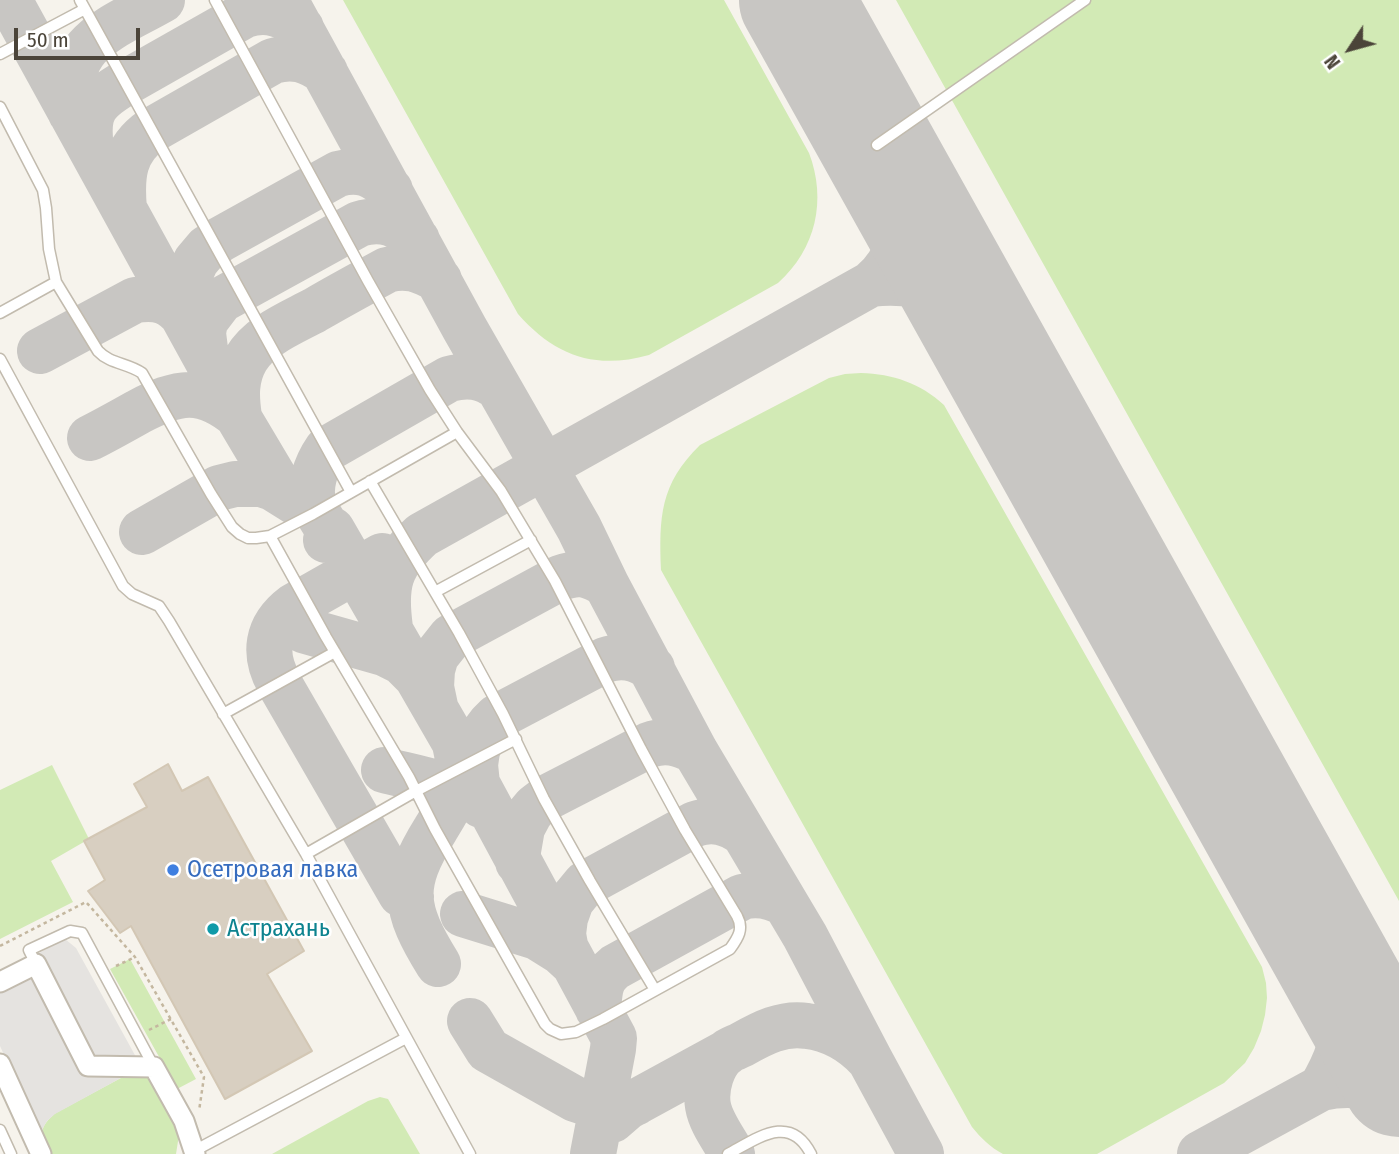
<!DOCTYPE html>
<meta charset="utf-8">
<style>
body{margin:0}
#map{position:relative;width:1399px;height:1154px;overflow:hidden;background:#f6f3ec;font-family:"Fira Sans Condensed",sans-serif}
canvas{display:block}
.north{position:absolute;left:1315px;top:14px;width:70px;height:70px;-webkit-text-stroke:5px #fff;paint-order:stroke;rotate:234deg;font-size:19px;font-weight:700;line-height:28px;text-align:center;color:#4b4439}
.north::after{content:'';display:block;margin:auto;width:24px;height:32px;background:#4b4439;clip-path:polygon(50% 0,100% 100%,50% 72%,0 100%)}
.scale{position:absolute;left:14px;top:28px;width:126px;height:32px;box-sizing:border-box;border:4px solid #4b4439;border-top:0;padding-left:9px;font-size:21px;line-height:24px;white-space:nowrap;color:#4b4439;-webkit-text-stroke:5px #fff;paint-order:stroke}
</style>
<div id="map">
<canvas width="1399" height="1154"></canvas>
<div class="north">N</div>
<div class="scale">50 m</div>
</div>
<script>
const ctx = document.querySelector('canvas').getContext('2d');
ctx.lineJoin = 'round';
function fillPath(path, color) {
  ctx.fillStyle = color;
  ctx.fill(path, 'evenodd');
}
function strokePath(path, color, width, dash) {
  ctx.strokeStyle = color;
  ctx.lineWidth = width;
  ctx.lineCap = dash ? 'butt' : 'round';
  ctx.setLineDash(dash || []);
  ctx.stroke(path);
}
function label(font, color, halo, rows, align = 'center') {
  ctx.font = font + ' "Fira Sans Condensed",sans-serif';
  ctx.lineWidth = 5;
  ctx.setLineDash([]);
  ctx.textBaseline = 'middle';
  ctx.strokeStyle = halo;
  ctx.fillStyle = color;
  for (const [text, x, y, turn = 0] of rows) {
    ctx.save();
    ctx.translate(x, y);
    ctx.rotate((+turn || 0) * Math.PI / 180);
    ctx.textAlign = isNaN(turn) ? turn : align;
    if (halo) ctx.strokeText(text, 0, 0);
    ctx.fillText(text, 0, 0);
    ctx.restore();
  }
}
fillPath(new Path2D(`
 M 343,0 L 724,0 L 809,153 C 827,200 816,249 778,283 L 649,355 C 595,370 555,356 518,314 Z
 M 896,0 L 1399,0 L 1399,901 Z
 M 861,373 C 893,374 920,383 944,405 L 1262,967 L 1266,983 L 1267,998 L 1265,1015 L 1261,1031 L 1254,1048 L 1245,1063 L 1224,1083 L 1097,1154 L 1003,1154 C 990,1147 981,1138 972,1127 L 661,570 C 659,517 660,484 700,445 L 829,378 L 845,374 Z
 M 52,765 L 89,839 L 51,861 L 73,902 L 0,939 L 0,790 Z
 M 130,959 L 196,1079 L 177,1089 L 110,969 Z
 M 130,1073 L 143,1074 L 147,1077 L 177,1128 L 179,1135 L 176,1154 L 50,1154 C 41,1135 37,1130 54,1114 Z
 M 380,1097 L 388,1099 L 420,1154 L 272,1154 L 368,1101 Z`), '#d2eab5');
fillPath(new Path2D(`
 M 65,939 L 76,948 L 147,1077 L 143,1075 L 130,1073 L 55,1114 L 47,1121 L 43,1128 L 41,1136 L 0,1046 L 0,974 Z`), '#e5e3e0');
strokePath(new Path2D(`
 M 9,0 L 240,420 L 284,494
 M 285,0 L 465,329 L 579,528 L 606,584 L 695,751 L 805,936 L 870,1060 L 921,1154
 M 76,116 L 71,113 C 64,41 109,30 162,0
 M 91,148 C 86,112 94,101 125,83 L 245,15 C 267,8 285,14 301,28
 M 124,209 C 121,176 123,150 152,130 L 273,61 C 294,55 308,60 325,72
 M 871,284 C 905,256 902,224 899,184
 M 185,318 L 185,291 L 186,283 L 196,261 L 207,248 L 221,239 L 338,174 C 360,168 374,174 390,190
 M 40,351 L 135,300 C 158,297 170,300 185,318
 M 206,357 L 203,333 L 205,321 L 221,300 L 359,224 C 383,217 399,224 417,240
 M 239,417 C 236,397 235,378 246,359 C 260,335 291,323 315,310 C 339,296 363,283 387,270 C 407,264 421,270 439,280
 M 90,438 C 106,430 122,421 138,412 C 178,391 201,386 238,416
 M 332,530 L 455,743 L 614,1038 L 613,1049 L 593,1154
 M 142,532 L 219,488 L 235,484 L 261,484 L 273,488 L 297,503
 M 326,540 C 330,527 320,519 315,508 C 307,488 316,465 327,449 L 449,379 C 468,374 482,376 498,387
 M 382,556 L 294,606 C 266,627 263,654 279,683 L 401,894 L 411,897
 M 390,628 C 384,584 389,565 422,535 L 871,284 C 902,280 936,285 960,307 C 970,315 977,328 985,338
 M 303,630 L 384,653 L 402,662 L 418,678
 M 435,706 L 431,687 L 432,670 L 436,656 L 451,637 L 560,578 C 580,571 588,574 606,584
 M 384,770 C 415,778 457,784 481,805
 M 477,784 L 475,765 L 477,751 L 484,732 L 490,724 L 497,717 L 605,660 C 623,654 636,658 652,668
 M 518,862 L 518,851 L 522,828 L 530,813 L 535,807 L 548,797 L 649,745 C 666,739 679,743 695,751
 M 463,914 L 537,937 L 561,952 L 573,963
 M 566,951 L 563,934 L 565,918 L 571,901 L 585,884 L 695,824 C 713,818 728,822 743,833
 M 438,964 C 404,909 400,886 435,830 C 445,813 457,796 459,776 C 460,765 457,754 455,744
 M 598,1009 C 600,989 599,980 615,967 L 742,897 C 758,893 772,896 786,904
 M 470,1021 L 488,1050 L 575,1099 L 593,1105 L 635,1103
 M 1321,1088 C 1338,1060 1350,1027 1343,994 C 1341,982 1335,970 1331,958
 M 612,1120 L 627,1107 L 726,1053
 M 732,1154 C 724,1139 711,1123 708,1106 C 705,1088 712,1063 727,1052 C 731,1049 737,1047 741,1045 C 762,1033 783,1022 807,1026 C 831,1029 852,1041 868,1058
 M 1200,1154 L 1321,1088 C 1349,1082 1377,1084 1399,1103`), '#c8c6c3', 46);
strokePath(new Path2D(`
 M 796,0 L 1399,1080`), '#c8c6c3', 114);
const building = new Path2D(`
 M 168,764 L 182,791 L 208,777 L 304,951 L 267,974 L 312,1051 L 225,1099 L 131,926 L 120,933 L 88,891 L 105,880 L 84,841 L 147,807 L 134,784 Z`);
fillPath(building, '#d8cfc1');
strokePath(building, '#d3c7b4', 2);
const service = new Path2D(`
 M 80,0 L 351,492
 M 215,0 L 368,281 L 430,390 L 457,432 L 501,491 L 555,581 L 641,749 L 685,830 L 737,916 C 744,929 738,938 730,949 L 603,1019 L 576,1032 L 561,1034 L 550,1029 L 545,1024 L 435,829 L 409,777 L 326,637 L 270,536
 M 0,54 L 85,9
 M 0,107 L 43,190 L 46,208 L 49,249 L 56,282 L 0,313
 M 877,145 L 1085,0
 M 56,282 L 98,351 C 110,364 128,363 142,373 L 211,494 L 232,527 L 240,534 L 248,538 L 256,538 L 270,536 L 313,514 L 457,432
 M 0,359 L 123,586 L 132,594 L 159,606 L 169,621 L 306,854 L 470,1154
 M 370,481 L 459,633 L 503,714 L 544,799 L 590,881 L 655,990
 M 435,592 L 531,540
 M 223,714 L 335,652
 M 306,854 L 416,791 L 516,739
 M 36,964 L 29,950 L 70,931 L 82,933 L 154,1067
 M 0,1130 L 11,1154
 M 194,1151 L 406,1038
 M 728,1154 C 758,1138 790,1113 811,1154`);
const minor = new Path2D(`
 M 0,982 L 36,964 L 88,1066 L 154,1067 L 184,1121 L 195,1154
 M 0,1064 L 41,1154`);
strokePath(service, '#c2bbae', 13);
strokePath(minor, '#c2bbae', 23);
strokePath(new Path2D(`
 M 0,946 L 86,902 L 135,957 L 204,1077 L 199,1111
 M 116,966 L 135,957
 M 149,1030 L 171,1019`), '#c4b79f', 2.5, [3.5, 3.5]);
strokePath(service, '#fff', 10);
strokePath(minor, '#fff', 19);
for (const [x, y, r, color] of [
 [173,870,7,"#3f7fe0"],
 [213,929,7,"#0f9aa8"]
]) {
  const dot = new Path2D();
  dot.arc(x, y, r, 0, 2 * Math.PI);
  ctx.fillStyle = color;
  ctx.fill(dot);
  strokePath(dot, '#fff', 2.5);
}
label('24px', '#366cbe', '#fff', [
 ["Осетровая лавка",187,870]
], 'left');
label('24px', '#0d838f', '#fff', [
 ["Астрахань",227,929]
], 'left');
</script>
